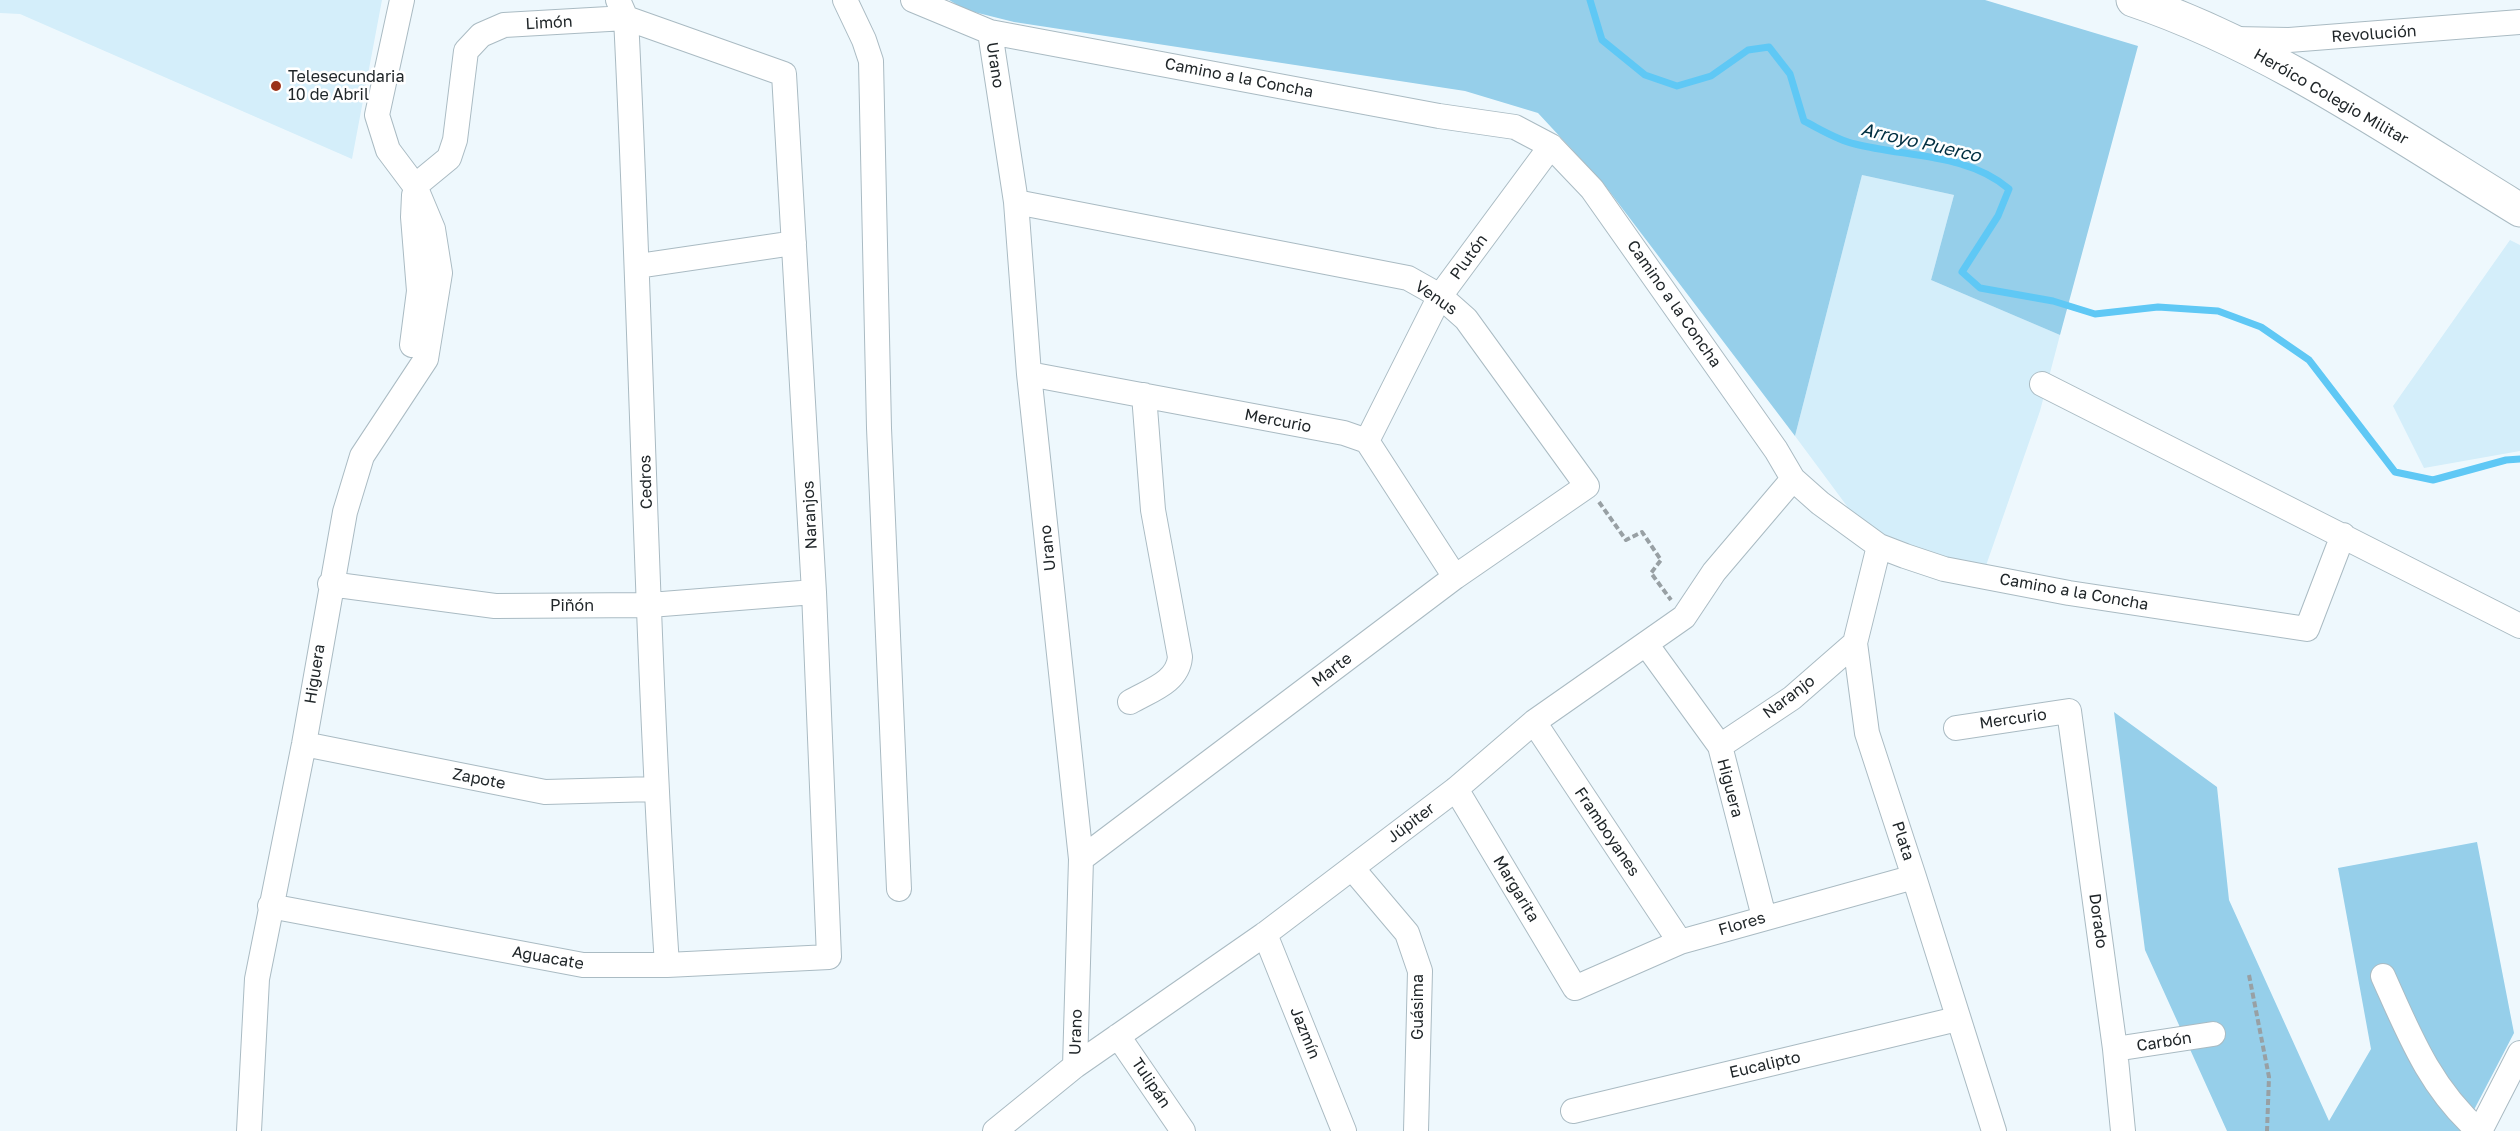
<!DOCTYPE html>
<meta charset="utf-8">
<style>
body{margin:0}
canvas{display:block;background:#eef8fd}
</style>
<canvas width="2520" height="1131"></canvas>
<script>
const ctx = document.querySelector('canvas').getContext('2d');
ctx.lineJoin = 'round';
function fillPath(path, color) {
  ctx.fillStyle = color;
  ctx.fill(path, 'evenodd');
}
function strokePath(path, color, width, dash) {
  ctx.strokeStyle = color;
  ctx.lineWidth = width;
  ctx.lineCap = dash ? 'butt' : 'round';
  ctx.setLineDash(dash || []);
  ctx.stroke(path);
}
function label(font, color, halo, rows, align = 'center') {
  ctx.font = font + ' "Golos Text",sans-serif';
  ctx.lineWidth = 5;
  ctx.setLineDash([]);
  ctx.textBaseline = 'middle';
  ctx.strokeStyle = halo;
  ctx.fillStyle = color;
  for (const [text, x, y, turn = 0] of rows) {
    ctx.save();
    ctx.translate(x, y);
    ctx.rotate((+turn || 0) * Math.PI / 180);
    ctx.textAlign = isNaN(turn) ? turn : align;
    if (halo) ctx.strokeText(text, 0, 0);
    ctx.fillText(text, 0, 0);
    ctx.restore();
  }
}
fillPath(new Path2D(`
 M 0,0 L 382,0 L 352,159 L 20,14 L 0,13 Z
 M 1862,175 L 1954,195 L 1931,280 L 2060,335 L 2040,411 L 1982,577 L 1899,552 L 1861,525 L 1795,436 Z
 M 2510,240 L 2520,245 L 2520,451 L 2424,468 L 2393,406 Z`), '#d4eefa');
fillPath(new Path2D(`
 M 949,0 L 1985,0 L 2138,46 L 2060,335 L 1931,280 L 1954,195 L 1862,175 L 1795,436 L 1603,183 L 1538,113 L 1465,91 L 1014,22 L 966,10 Z
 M 2114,712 L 2217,787 L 2229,900 L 2329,1121 L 2371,1049 L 2338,868 L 2477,842 L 2514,1033 L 2463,1131 L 2227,1131 L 2145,950 Z`), '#96cfea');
strokePath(new Path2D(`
 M 1590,0 L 1602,40 L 1645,75 L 1677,86 L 1711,76 L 1748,50 L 1769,47 L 1790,74 L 1804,121 C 1820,129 1837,140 1855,144 C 1905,157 1968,153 2009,189 L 1998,216 L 1962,272 L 1980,288 L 2053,301 L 2095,314 L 2158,307 L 2218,311 L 2261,327 L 2309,360 L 2395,472 L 2433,480 L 2506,460 L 2520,459`), '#5fc8f5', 7);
const street = new Path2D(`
 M 618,0 L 626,18 C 642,334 646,650 667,965
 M 845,0 L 864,40 L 871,61 L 879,428 L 899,889
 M 913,0 L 990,32 L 1439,116 L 1515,127 L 1551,146 L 1592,189 L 1776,450 L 1793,479 L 1820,503 L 1879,546 L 1905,556 L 1944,569 L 2069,593 L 2307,629 L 2343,535
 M 990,32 L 1016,202 L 1029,374 L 1081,859 L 1075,1066
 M 2234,39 L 2289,40 L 2520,22
 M 1016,202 L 1408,278 L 1440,296 L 1466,319 L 1587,486 L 1455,577 L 1081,859
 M 638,266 L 794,243
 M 412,345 L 419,291 L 413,217 L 414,195
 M 1029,374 L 1344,433 L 1367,441 L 1455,577
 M 2042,384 L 2520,626
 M 1367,441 L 1440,296 L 1551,146
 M 1879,546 L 1855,643 L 1867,733 L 1914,877 L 1994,1131
 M 330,584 L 495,606 L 650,605 L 814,592
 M 1646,644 L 1720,746 L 1764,917
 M 1130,702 C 1151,690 1178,682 1180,657 L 1153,510 L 1144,395
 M 1534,722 L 1680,942
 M 1956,728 L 2069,711 L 2115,1049 L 2123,1131
 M 304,744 L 545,792 L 655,789
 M 1720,746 L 1792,698 L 1855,643
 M 1456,789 L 1575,988 L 1680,942 L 1914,877
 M 1352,868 L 1407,933 L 1420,971 L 1416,1131
 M 270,906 L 583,965 L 667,965 L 829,957 L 814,592 L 784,74 L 626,18 L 504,25 L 481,35 L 466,51 L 455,140 L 449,158 L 415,186
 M 1265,934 L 1344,1131
 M 2383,976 C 2409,1034 2430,1088 2479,1131
 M 1118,1036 L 1183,1131
 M 2115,1049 L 2213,1034
 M 1573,1111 L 1957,1019
 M 249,1131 L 257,979 L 304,744 L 345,512 L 362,456 L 426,359 L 440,273 L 433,229 L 415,186 L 388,150 L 377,115 L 402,0
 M 995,1131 L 1075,1066 L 1265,934 L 1456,789 L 1534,722 L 1684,617 L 1714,572 L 1793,479
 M 2480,1131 L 2520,1053`);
const secondary = new Path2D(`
 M 2133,0 C 2270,46 2397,135 2520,210`);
strokePath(street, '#aabbc3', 26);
strokePath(secondary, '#aabbc3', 35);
strokePath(new Path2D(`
 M 1599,502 L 1626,540 L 1642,532 L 1661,560 L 1651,573 L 1671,600
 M 2249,975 L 2269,1077 L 2267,1131`), '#98a0a4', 4, [6, 3]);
strokePath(street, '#fff', 24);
strokePath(secondary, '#fff', 33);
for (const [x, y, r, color] of [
 [276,86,6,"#9b331a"]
]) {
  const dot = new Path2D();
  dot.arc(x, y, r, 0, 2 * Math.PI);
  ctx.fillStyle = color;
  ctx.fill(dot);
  strokePath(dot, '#fff', 2);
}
label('16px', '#202629', '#fff', [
 ["Limón",549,23,-3],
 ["Revolución",2374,34,-4],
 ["Urano",995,65,81],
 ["Camino a la Concha",1239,78,11],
 ["Heróico Colegio Militar",2331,97,30],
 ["Plutón",1469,257,-54],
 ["Venus",1436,298,35],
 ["Camino a la Concha",1674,304,55],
 ["Mercurio",1278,421,11],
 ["Cedros",646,482,-92],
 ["Naranjos",810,515,-93],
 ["Urano",1048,548,-96],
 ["Camino a la Concha",2074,592,10],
 ["Piñón",572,606],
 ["Marte",1332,670,-37],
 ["Higuera",315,674,-81],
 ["Naranjo",1789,697,-37],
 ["Mercurio",2013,719,-8],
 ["Zapote",479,779,11],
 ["Higuera",1730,788,75],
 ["Júpiter",1411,823,-37],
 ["Framboyanes",1607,832,56],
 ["Plata",1903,841,72],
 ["Margarita",1516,889,59],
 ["Dorado",2098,921,82],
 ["Flores",1742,924,-16],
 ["Aguacate",548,958,10],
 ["Guásima",1418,1007,-90],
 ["Urano",1076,1032,-88],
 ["Jazmín",1305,1033,68],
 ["Carbón",2164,1042,-9],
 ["Eucalipto",1765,1065,-13],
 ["Tulipán",1151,1083,56]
]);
label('16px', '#202629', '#fff', [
 ["Telesecundaria",288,77],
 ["10 de Abril",288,95]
], 'left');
label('italic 18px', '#002f41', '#fff', [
 ["Arroyo Puerco",1921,143,13]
]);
</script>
